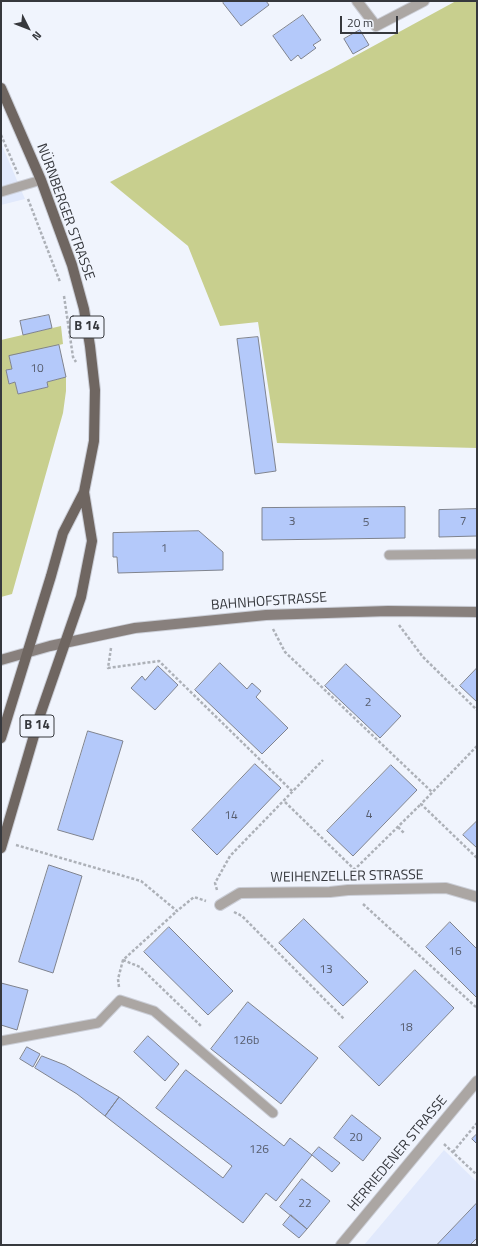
<!DOCTYPE html>
<meta charset="utf-8">
<style>
body{margin:0}
#map{position:relative;width:478px;height:1246px;overflow:hidden;background:#f0f4fd;font-family:"Titillium Web",sans-serif}
canvas{display:block}
.frame{position:absolute;inset:0;border:2px solid #36383d;pointer-events:none}
.north{position:absolute;left:8px;top:8px;width:40px;height:40px;-webkit-text-stroke:3px #f0f4fd;paint-order:stroke;rotate:132deg;font-size:11px;font-weight:700;line-height:16px;text-align:center;color:#36383d}
.north::after{content:'';display:block;margin:auto;width:14px;height:18px;background:#36383d;clip-path:polygon(50% 0,100% 100%,50% 72%,0 100%)}
.scale{position:absolute;left:340px;top:16px;width:58px;height:18px;box-sizing:border-box;border:2px solid #36383d;border-top:0;padding-left:5px;font-size:12px;line-height:14px;white-space:nowrap;color:#36383d;-webkit-text-stroke:3px #f0f4fd;paint-order:stroke}
</style>
<div id="map">
<canvas width="478" height="1246"></canvas>
<div class="frame"></div>
<div class="north">N</div>
<div class="scale">20 m</div>
</div>
<script>
const ctx = document.querySelector('canvas').getContext('2d');
ctx.lineJoin = 'round';
function fillPath(path, color) {
  ctx.fillStyle = color;
  ctx.fill(path, 'evenodd');
}
function strokePath(path, color, width, dash) {
  ctx.strokeStyle = color;
  ctx.lineWidth = width;
  ctx.lineCap = dash ? 'butt' : 'round';
  ctx.setLineDash(dash || []);
  ctx.stroke(path);
}
function label(font, color, halo, rows, align = 'center') {
  ctx.font = font + ' "Titillium Web",sans-serif';
  ctx.lineWidth = 3.5;
  ctx.setLineDash([]);
  ctx.textBaseline = 'middle';
  ctx.strokeStyle = halo;
  ctx.fillStyle = color;
  for (const [text, x, y, turn = 0] of rows) {
    ctx.save();
    ctx.translate(x, y);
    ctx.rotate((+turn || 0) * Math.PI / 180);
    ctx.textAlign = isNaN(turn) ? turn : align;
    if (halo) ctx.strokeText(text, 0, 0);
    ctx.fillText(text, 0, 0);
    ctx.restore();
  }
}
fillPath(new Path2D(`
 M 1,143 L 25,199 L 1,205 Z
 M 444,1150 L 477,1182 L 477,1245 L 364,1245 Z`), '#e1e9fc');
fillPath(new Path2D(`
 M 456,1 L 477,1 L 477,448 L 277,443 L 258,322 L 220,326 L 188,246 L 110,182 L 333,68 Z
 M 61,326 L 63,344 L 9,357 L 12,369 L 6,370 L 9,384 L 15,382 L 18,394 L 48,387 L 47,382 L 66,377 L 66,391 L 63,413 L 12,594 L 1,597 L 1,340 Z`), '#c8cf8e');
const building = new Path2D(`
 M 225,1 L 266,1 L 269,5 L 241,26 L 223,3 Z
 M 303,15 L 321,40 L 313,45 L 316,48 L 301,59 L 298,55 L 291,61 L 273,36 Z
 M 360,30 L 369,45 L 353,54 L 344,39 Z
 M 49,315 L 52,328 L 23,335 L 20,321 Z
 M 258,337 L 276,471 L 255,474 L 237,339 Z
 M 59,345 L 66,377 L 47,382 L 48,387 L 18,394 L 15,382 L 9,384 L 6,370 L 12,369 L 9,356 Z
 M 405,507 L 405,538 L 262,540 L 262,508 Z
 M 477,509 L 477,536 L 439,537 L 439,510 Z
 M 199,531 L 223,552 L 223,570 L 118,573 L 117,557 L 113,557 L 113,533 Z
 M 220,663 L 247,689 L 252,683 L 261,691 L 256,697 L 288,728 L 262,754 L 195,690 Z
 M 346,664 L 401,716 L 380,738 L 325,686 Z
 M 158,666 L 178,685 L 155,710 L 131,688 L 142,676 L 145,680 Z
 M 477,668 L 477,702 L 460,686 Z
 M 88,731 L 123,741 L 93,840 L 58,830 Z
 M 255,764 L 281,788 L 217,855 L 192,830 Z
 M 391,765 L 417,790 L 353,856 L 327,831 Z
 M 477,821 L 477,848 L 463,835 Z
 M 49,865 L 82,876 L 53,973 L 19,962 Z
 M 304,919 L 368,982 L 343,1006 L 279,943 Z
 M 450,922 L 477,949 L 477,998 L 426,947 Z
 M 169,927 L 233,991 L 208,1015 L 144,952 Z
 M 415,970 L 454,1008 L 379,1086 L 339,1047 Z
 M 1,983 L 28,990 L 17,1030 L 1,1025 Z
 M 248,1002 L 318,1058 L 281,1104 L 211,1049 Z
 M 148,1036 L 179,1064 L 165,1081 L 134,1052 Z
 M 27,1047 L 40,1054 L 33,1067 L 20,1059 Z
 M 42,1056 L 65,1065 L 119,1097 L 105,1116 L 77,1094 L 35,1068 Z
 M 186,1070 L 284,1146 L 290,1138 L 312,1155 L 276,1201 L 266,1193 L 243,1223 L 105,1116 L 119,1097 L 223,1178 L 232,1166 L 156,1108 Z
 M 352,1115 L 381,1138 L 363,1161 L 334,1138 Z
 M 477,1134 L 477,1144 L 472,1139 Z
 M 319,1147 L 340,1163 L 332,1172 L 312,1155 Z
 M 302,1179 L 330,1201 L 307,1229 L 280,1207 Z
 M 477,1203 L 477,1238 L 470,1245 L 437,1245 Z
 M 291,1215 L 307,1229 L 299,1238 L 283,1225 Z`);
fillPath(building, '#b4c9fa');
strokePath(building, '#7f838e', 1);
const service = new Path2D(`
 M 1,192 L 41,180
 M 389,555 L 477,554
 M 1,1041 L 98,1023 L 120,1000 L 154,1011 L 273,1113`);
const minor = new Path2D(`
 M 357,1 L 376,26 L 424,1
 M 220,905 L 240,893 L 330,892 L 348,890 L 446,888 L 477,897
 M 341,1245 L 477,1081`);
const secondary = new Path2D(`
 M 1,660 L 50,646 L 135,628 L 266,615 L 388,611 L 477,612`);
const primary = new Path2D(`
 M 1,88 L 41,180 L 72,265 L 84,309 L 90,346 L 95,390 L 94,441 L 84,492 L 63,533 L 51,576 L 1,738
 M 1,848 L 40,715 L 81,597 L 92,541 L 84,492`);
strokePath(service, '#cbced7', 11);
strokePath(minor, '#cbced7', 12);
strokePath(secondary, '#cbced7', 12);
strokePath(primary, '#cbced7', 12);
strokePath(new Path2D(`
 M 1,135 L 18,174
 M 28,199 L 60,282
 M 64,296 L 73,357 L 76,362
 M 399,625 L 423,657 L 477,710
 M 273,629 L 285,652 L 432,792
 M 111,648 L 108,668 L 159,661 L 293,792
 M 477,746 L 421,804 L 477,858
 M 285,802 L 355,870
 M 398,827 L 404,833
 M 16,845 L 141,881 L 177,911 L 194,897 L 206,901
 M 350,874 L 421,804
 M 217,890 L 215,883 L 230,856 L 323,760
 M 363,904 L 477,1008
 M 234,912 L 242,916 L 344,1019
 M 123,960 L 140,967 L 201,1026
 M 119,987 L 118,979 L 123,960 L 177,911
 M 444,1144 L 477,1175
 M 453,1152 L 477,1123`), '#adb1b8', 2.5, [3, 2]);
strokePath(service, '#aba6a3', 9);
strokePath(minor, '#aba6a3', 10);
strokePath(secondary, '#88807d', 10);
strokePath(primary, '#6f6661', 10);
label('12px', '#565c6c', null, [
 ["10",37,369],
 ["3",292,522],
 ["7",463,522],
 ["5",366,523],
 ["1",164,549],
 ["2",368,703],
 ["4",369,815],
 ["14",231,816],
 ["16",455,952],
 ["13",326,970],
 ["18",406,1028],
 ["126b",246,1041],
 ["20",356,1138],
 ["126",259,1150],
 ["22",305,1204]
]);
for (const [x, y, w] of [
 [87,327,34],
 [37,726,34]
]) {
  const box = new Path2D();
  box.roundRect(x - w / 2, y - 11, w, 22, 3);
  ctx.fillStyle = '#f0f4fd';
  ctx.fill(box);
  strokePath(box, '#36383d', 1);
}
label('bold 13px', '#36383d', null, [
 ["B 14",87,327],
 ["B 14",37,726]
]);
label('14px', '#36383d', '#f0f4fd', [
 ["NÜRNBERGER STRASSE",65,212,70],
 ["BAHNHOFSTRASSE",269,602,-4],
 ["WEIHENZELLER STRASSE",347,877,-1],
 ["HERRIEDENER STRASSE",398,1154,-50]
]);
</script>
